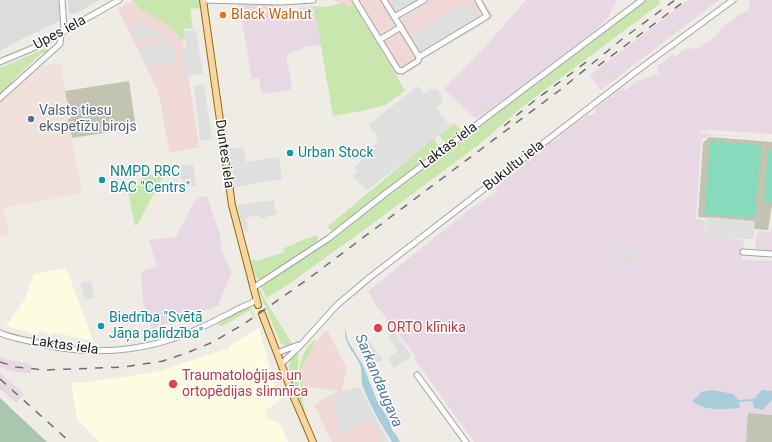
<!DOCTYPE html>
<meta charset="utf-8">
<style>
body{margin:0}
canvas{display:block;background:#efece6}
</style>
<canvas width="772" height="442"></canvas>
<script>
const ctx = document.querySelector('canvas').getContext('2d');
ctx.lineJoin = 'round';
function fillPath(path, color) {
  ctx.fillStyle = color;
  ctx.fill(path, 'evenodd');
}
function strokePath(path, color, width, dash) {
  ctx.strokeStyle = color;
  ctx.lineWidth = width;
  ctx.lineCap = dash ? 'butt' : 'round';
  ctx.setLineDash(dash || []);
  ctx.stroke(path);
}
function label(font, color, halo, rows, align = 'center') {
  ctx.font = font + ' Roboto,sans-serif';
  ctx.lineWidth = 3;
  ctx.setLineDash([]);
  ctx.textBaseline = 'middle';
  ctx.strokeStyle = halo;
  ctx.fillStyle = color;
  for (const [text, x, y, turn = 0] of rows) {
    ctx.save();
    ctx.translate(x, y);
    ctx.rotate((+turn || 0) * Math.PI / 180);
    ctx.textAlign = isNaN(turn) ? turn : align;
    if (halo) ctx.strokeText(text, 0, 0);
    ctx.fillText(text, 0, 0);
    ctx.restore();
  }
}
fillPath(new Path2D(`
 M 0,0 L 58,0 L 60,21 L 18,41 L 0,51 Z
 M 68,0 L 100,0 L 77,13 L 69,14 Z`), '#dddcdc');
fillPath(new Path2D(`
 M 135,0 L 181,27 L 199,147 L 170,153 L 158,91 L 118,9 Z
 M 334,0 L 483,0 L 494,17 L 425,58 L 397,77 L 353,4 L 349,7 Z
 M 327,330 L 347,369 L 341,391 L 360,387 L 388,442 L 332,442 L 314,405 L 334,393 L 339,391 L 304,386 L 304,379 L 301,371 L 306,359 L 315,343 Z`), '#efd8d6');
fillPath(new Path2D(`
 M 526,0 L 617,0 L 607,19 L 589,35 L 518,89 L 476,119 L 444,89 L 485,47 Z
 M 688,0 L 719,0 L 601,90 L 590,75 Z
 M 750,0 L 772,0 L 772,134 L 708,130 L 697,133 L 772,139 L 711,135 L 702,139 L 701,141 L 696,219 L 706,220 L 705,236 L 744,240 L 742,260 L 772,261 L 772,442 L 474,442 L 416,361 L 414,354 L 376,305 L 368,291 L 474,206 L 496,192 L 496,187 L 514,170 L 520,167 L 551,142 L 560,138 L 562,134 L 587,115 L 592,115 L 596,112 L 595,109 L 623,87 L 625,90 L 638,81 L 656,74 L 659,76 L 657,67 L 673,54 L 675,57 L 685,49 L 699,48 L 720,32 L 719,30 L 745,11 L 746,12 L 748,11 Z
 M 280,4 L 282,13 L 299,10 L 299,8 L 314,6 L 321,45 L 306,47 L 286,55 L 292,86 L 290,90 L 262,94 L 259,78 L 252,79 L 239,5 Z
 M 207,196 L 219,232 L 222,246 L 219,247 L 232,272 L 219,302 L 220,305 L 152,329 L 143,301 L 141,272 L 157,266 L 149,240 L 176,237 L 194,202 L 200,197 Z
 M 757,231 L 772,232 L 772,251 L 755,249 Z
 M 0,357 L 9,360 L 31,364 L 31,373 L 15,372 L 0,367 Z
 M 0,373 L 24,394 L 16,403 L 0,389 Z`), '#e8d8e4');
fillPath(new Path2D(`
 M 66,268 L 93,340 L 87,340 L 54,332 L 53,335 L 39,331 L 38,335 L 6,326 L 25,299 L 34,274 Z
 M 259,328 L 273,379 L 280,400 L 265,411 L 267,419 L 277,421 L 280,424 L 288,442 L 99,442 L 77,419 L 71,382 L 84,383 L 143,374 L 163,370 L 230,348 L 229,346 Z`), '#fcfde0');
fillPath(new Path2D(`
 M 60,62 L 71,118 L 68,119 L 82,193 L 4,208 L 9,235 L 0,237 L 0,101 L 41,66 Z`), '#f0e1da');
fillPath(new Path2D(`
 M 129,81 L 136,128 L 72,138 L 68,119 L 71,118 L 65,91 Z
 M 709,137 L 772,142 L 772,205 L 768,230 L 754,229 L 753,239 L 706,236 L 708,218 L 698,217 L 703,143 Z
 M 748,413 L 772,415 L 772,442 L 746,442 Z`), '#c2c3b1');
fillPath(new Path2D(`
 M 133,0 L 199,0 L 200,8 L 190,9 L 193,28 L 184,29 L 186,39 L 180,39 L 176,32 L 161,21 L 141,10 Z
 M 646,0 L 658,0 L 661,3 L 522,107 L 481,143 L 372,224 L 289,284 L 266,298 L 261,286 L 263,285 L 330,241 L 405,182 Z
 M 342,3 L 349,7 L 354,4 L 405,91 L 385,105 L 366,110 L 333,116 L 314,6 L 327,7 Z
 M 46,48 L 50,50 L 45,54 L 42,53 L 12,81 L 13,85 L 0,95 L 0,68 Z
 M 454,123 L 461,130 L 467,125 L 469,127 L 449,143 L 446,143 L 439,135 L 442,134 Z
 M 434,138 L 438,145 L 435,151 L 337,228 L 333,231 L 329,229 L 327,227 Z
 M 161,171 L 164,173 L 164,175 L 138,224 L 135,226 L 127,186 L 128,186 L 128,183 L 134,181 L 135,184 L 139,183 L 138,179 Z
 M 316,235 L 318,239 L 315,245 L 259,280 L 255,275 L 251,260 L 255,259 L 256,261 L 285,252 L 284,248 Z
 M 260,289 L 265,300 L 293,345 C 287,347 284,346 280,342 L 259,292 Z
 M 248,307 L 252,310 L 256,319 L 255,319 L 250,310 L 223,326 L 221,325 L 219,326 L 218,323 Z
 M 315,339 C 316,347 303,362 301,371 L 304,379 L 302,393 C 298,369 297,357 315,339 Z
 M 298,353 L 299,357 L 297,377 L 307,419 C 302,411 288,373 289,365 C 290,359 293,356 298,353 Z`), '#c8e6ae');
fillPath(new Path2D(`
 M 0,398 L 47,442 L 0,442 Z`), '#a8c7ae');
fillPath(new Path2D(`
 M 710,141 L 761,145 L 755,218 L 704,214 Z
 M 768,150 L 772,151 L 772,203 L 764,202 Z`), '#88dabd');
fillPath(new Path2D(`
 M 391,0 L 432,0 L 409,14 L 396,9 Z
 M 465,3 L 467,6 L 472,3 L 485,23 L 420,61 L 405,38 Z
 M 143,22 L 144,25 L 162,32 L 163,35 L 139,42 L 138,39 L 134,40 L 130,32 L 133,31 L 130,28 Z
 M 196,30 L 203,74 L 185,76 L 181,48 L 187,47 L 184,31 Z
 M 168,40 L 172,48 L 176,62 L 160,66 L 159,63 L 147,67 L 142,56 L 144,55 L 141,52 L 140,49 Z
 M 204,85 L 212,139 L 200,141 L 194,86 Z
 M 418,86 L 424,94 L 432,88 L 433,90 L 436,88 L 443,97 L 440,99 L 443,102 L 436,108 L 450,126 L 442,134 L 440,134 L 368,190 L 359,183 L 353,175 L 356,173 L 357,170 L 354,168 L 363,158 L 366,158 L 371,147 L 377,143 L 375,141 L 378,138 L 368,125 Z
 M 243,147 L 246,162 L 279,157 L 282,179 L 235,187 L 229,149 Z
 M 193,164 L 196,186 L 185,187 L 184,182 L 180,177 L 178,166 Z
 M 274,200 L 276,214 L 260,219 L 259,215 L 246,218 L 249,231 L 244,232 L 237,205 Z
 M 708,217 L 755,221 L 753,239 L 706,236 Z
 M 616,249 L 635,250 L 634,260 L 618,259 L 618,257 L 616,257 Z
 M 91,281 L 94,298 L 85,300 L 81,283 Z
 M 394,332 L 411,355 L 410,355 L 410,357 L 394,368 L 388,358 L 398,351 L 388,336 Z
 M 365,334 L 383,360 L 380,362 L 376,362 L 362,341 L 363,335 Z
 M 360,388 L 375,418 L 389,442 L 383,442 L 371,420 L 343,434 L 331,395 Z`), '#dfdfdf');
fillPath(new Path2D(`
 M 345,328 L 348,341 L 363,365 L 377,401 L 390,422 L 392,430 L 397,436 L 400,442 L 392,442 C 381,424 370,406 363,387 C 360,379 363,372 360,365 C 354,351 344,346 345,328 Z
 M 713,390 L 733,394 L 738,400 L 739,400 L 754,399 L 762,390 L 772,391 L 772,400 L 763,410 L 754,408 L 753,401 L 739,402 L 740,408 C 723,409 706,412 692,401 L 698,396 L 701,392 Z`), '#a8cdda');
const minor = new Path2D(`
 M 203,0 L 282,2 L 313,0
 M 355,0 L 398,70 L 402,71 L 418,61 L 419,57 L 487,16 L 478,0
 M 384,0 L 419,57
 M 394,17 L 424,0
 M 379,40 L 401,27
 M 0,62 C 8,58 46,44 50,39 L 119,0
 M 0,98 L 60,44 L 61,34 L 64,28 L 62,0
 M 743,252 L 772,254
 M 253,288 L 329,238 L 386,193 L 642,0
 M 0,333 C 9,337 20,339 29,341 C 99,360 161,351 224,316 C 230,314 235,310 240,308 C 246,305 251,304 256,300
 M 277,353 L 298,345
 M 281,364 L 300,346 L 337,305 L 369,278 L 638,70 L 733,0
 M 417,375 L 466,442`);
const major = new Path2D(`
 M 203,0 L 232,205 L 258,305
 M 262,314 L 295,400 L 313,442`);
strokePath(minor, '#a3a3a3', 7);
strokePath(major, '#916908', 8);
strokePath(minor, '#fff', 5);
strokePath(major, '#f7d6a3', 6);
strokePath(new Path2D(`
 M 598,66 L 686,0
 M 504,126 L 534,101 L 589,60
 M 0,362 L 16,367 L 45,370 L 124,367 L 163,361 L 189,352 L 213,342 L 244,324 L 308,279 L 560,90 L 621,40 L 675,0
 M 0,379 L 70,442`), '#6d6d6d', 1.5, [8, 8]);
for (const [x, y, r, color] of [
 [223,15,4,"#e8710a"],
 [31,119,4,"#5c6f8a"],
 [290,153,4,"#0f9aa8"],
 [102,180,4,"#0f9aa8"],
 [101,326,4,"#0f9aa8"],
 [378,328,5,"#e0444e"],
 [173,384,5,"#e0444e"]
]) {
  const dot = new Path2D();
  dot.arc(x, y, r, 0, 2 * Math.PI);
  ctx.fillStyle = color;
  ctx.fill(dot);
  strokePath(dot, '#fff', 1.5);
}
label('14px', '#c56008', '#fff', [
 ["Black Walnut",231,15]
], 'left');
label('14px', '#1f1f1f', '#fff', [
 ["Upes iela",60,33,-28],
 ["Laktas iela",449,146,-37],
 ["Duntes iela",224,154,82],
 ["Bukultu iela",514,166,-38],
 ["Laktas iela",65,346,8]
]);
label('14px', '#4e5e75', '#fff', [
 ["Valsts tiesu",39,111],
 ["ekspetīžu birojs",39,127]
], 'left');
label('14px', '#0d838f', '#fff', [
 ["Urban Stock",298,153],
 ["NMPD RRC",110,172],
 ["BAC \"Centrs\"",110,188],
 ["Biedrība \"Svētā",109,318],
 ["Jāņa palīdzība\"",109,334]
], 'left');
label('14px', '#be3a42', '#fff', [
 ["ORTO klīnika",387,328],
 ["Traumatoloģijas un",182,376],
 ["ortopēdijas slimnīca",182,392]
], 'left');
label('italic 15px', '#5079aa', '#fff', [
 ["Sarkandaugava",378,381,67]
]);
</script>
